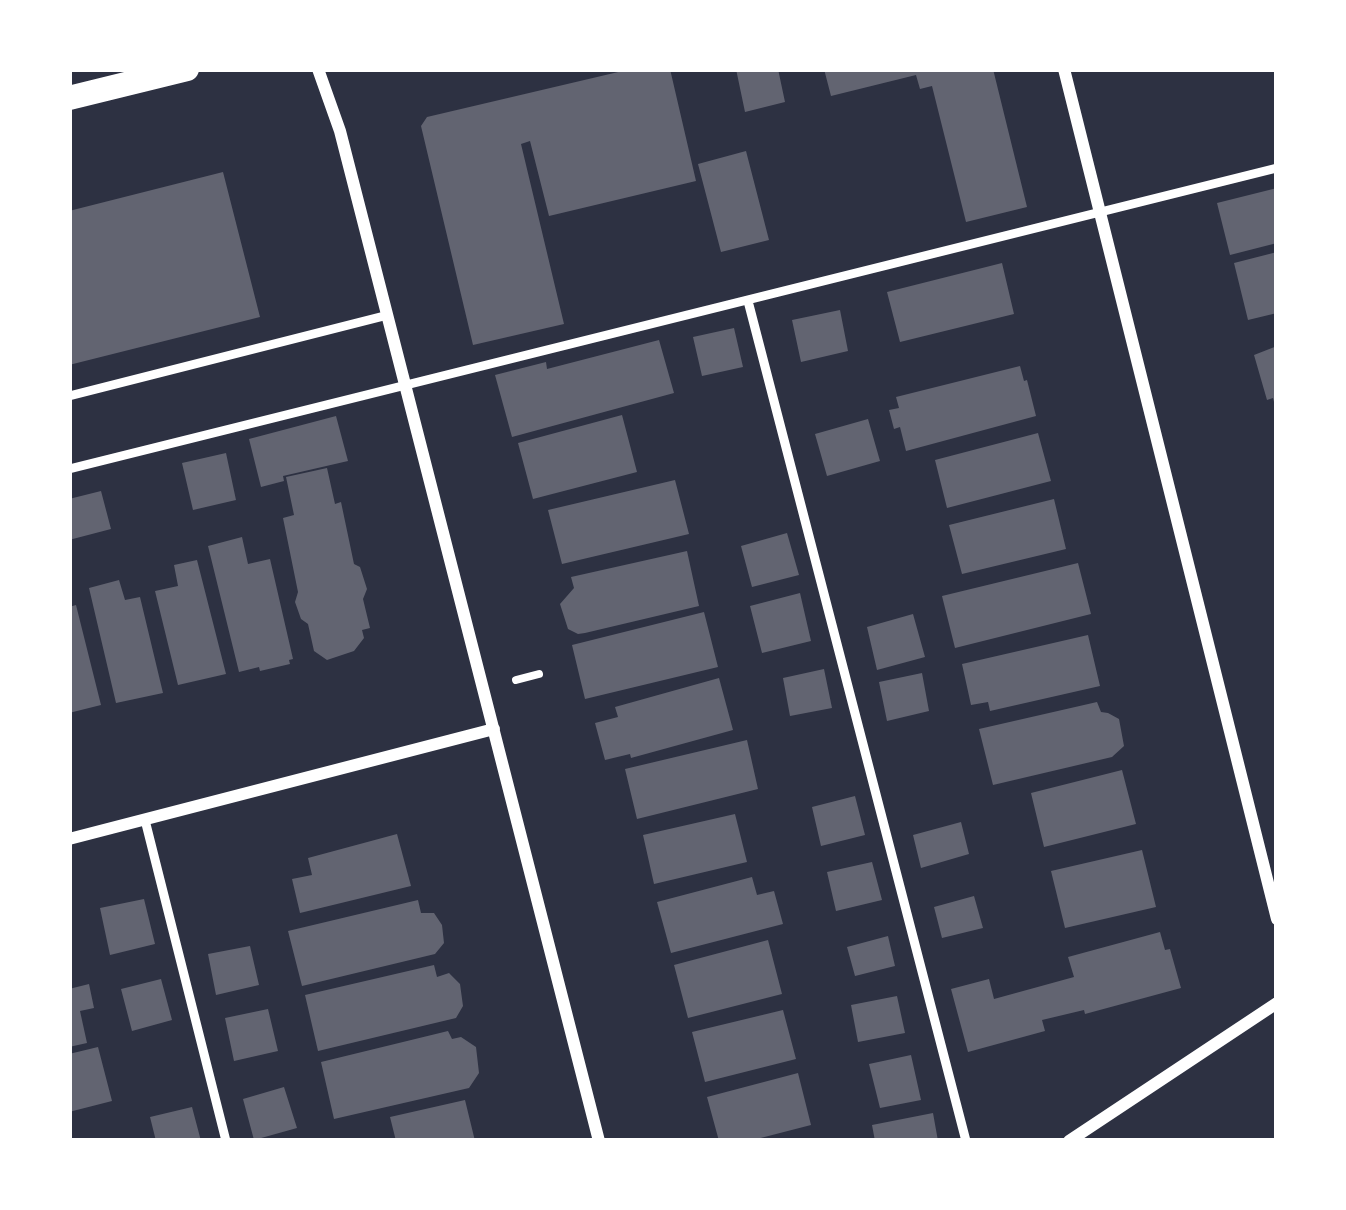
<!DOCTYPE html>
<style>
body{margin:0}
#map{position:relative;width:1346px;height:1210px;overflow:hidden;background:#2d3142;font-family:Spectral,serif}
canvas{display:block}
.frame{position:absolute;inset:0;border:72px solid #fff;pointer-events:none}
</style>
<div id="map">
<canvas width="1346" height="1210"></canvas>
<div class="frame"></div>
</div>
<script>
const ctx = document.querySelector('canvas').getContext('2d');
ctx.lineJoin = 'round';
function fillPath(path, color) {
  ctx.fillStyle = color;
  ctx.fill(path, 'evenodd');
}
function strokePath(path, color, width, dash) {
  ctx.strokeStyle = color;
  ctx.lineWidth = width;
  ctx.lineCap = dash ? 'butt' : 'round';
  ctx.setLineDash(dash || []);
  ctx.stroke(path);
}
fillPath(new Path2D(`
 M 631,69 L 670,69 L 696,181 L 549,216 L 530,141 L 521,144 L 564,324 L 473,345 L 421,126 L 427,117 Z
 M 736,69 L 778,69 L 785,102 L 745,112 Z
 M 824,69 L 993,69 L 1027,207 L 966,222 L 932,86 L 920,89 L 916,75 L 831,96 Z
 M 746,151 L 769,240 L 721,252 L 698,164 Z
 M 223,172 L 260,317 L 69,365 L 69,211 Z
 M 1277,188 L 1277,243 L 1230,255 L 1217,203 Z
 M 1277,252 L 1277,313 L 1248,320 L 1234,263 Z
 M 1002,263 L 1014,314 L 900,342 L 887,292 Z
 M 840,310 L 848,351 L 801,362 L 792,320 Z
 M 734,328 L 743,367 L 702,376 L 693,337 Z
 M 659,340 L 674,393 L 512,437 L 495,375 L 546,362 L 547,369 Z
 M 1277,346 L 1277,405 L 1275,406 L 1273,398 L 1267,400 L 1254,355 Z
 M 1020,366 L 1024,381 L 1027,380 L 1036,416 L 906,451 L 900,427 L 894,429 L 889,410 L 899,408 L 896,397 Z
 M 622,415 L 637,472 L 533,499 L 518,443 Z
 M 336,416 L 348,461 L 283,476 L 284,481 L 261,487 L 249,439 Z
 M 868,419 L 880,461 L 827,476 L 815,434 Z
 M 1038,433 L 1051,481 L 947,508 L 935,460 Z
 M 226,453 L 236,500 L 193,510 L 182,463 Z
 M 327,468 L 335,504 L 341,502 L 354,564 L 360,567 L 367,589 L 363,599 L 370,628 L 362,630 L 364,638 L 354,651 L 327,660 L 314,651 L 308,624 L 301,619 L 295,602 L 298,592 L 283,518 L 294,515 L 286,477 Z
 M 675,480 L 689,534 L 562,564 L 548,510 Z
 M 101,491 L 111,529 L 69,540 L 69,499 Z
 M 1054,499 L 1066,549 L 962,574 L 949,525 Z
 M 787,533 L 799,575 L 752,587 L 741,546 Z
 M 242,537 L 248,564 L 270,559 L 293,659 L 289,660 L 290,664 L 260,671 L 259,667 L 239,672 L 208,546 Z
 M 687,551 L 699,606 L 585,633 L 578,634 L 568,629 L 560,604 L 574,588 L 571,577 Z
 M 197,560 L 226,674 L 178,685 L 155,591 L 178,586 L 174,565 Z
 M 1078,563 L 1091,614 L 955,648 L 942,596 Z
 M 119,580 L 125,600 L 140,597 L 163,693 L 116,703 L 89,588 Z
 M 800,593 L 811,641 L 762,653 L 750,606 Z
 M 76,605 L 101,705 L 69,713 L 69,607 Z
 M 704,612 L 718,667 L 585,699 L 572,645 Z
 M 913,614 L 925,657 L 877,670 L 867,627 Z
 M 1088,635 L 1100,686 L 990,711 L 988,702 L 971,705 L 962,664 Z
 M 824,669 L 832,708 L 790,716 L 783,678 Z
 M 922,673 L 929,711 L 887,721 L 879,682 Z
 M 719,678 L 733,730 L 631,758 L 630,754 L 605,760 L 595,723 L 618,717 L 615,707 Z
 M 1097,702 L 1101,712 L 1108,713 L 1119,719 L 1124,746 L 1112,757 L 993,785 L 979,729 Z
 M 747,740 L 758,789 L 637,819 L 625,769 Z
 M 1122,770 L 1136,824 L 1044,847 L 1031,793 Z
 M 855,796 L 865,835 L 821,846 L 812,807 Z
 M 735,814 L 747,862 L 654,884 L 643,835 Z
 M 961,822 L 969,854 L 921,868 L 913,835 Z
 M 397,834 L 411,886 L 300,913 L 292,879 L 312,875 L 308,858 Z
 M 1142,850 L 1156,907 L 1065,928 L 1051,871 Z
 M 872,862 L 882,900 L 836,911 L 827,872 Z
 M 752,877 L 757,895 L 774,891 L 783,924 L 671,953 L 657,902 Z
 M 974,896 L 983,928 L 942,938 L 934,907 Z
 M 144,899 L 155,944 L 110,955 L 100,908 Z
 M 418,900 L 421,913 L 434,913 L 442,925 L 444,943 L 435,954 L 302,986 L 288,931 Z
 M 1160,932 L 1165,950 L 1170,949 L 1181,988 L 1085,1014 L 1084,1010 L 1042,1020 L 1045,1031 L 968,1052 L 951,989 L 989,979 L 994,999 L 1074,977 L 1068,957 Z
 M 888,936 L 895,966 L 855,976 L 847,947 Z
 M 768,940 L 782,994 L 688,1018 L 674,965 Z
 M 250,946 L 259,985 L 216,995 L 208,954 Z
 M 434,965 L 437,977 L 449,973 L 460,984 L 463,1006 L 456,1018 L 318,1051 L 305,995 Z
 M 161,979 L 172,1020 L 132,1031 L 121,989 Z
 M 89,984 L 94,1008 L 80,1011 L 87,1043 L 69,1047 L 69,989 Z
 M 897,996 L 905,1033 L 858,1042 L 851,1005 Z
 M 268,1009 L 278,1051 L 234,1061 L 225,1018 Z
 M 783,1010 L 796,1059 L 705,1082 L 692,1032 Z
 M 448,1031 L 452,1039 L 461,1037 L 476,1047 L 479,1073 L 469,1088 L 334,1119 L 321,1062 Z
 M 98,1047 L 112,1101 L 69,1112 L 69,1054 Z
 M 911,1055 L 921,1100 L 880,1108 L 869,1064 Z
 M 798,1073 L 811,1125 L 749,1141 L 719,1141 L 707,1097 Z
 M 284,1087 L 297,1128 L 254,1140 L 243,1099 Z
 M 465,1100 L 475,1141 L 396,1141 L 390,1117 Z
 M 192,1107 L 201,1141 L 156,1141 L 150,1117 Z
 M 933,1113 L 938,1141 L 875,1141 L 872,1125 Z`), '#626471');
strokePath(new Path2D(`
 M 516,680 L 539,674`), '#fff', 8);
strokePath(new Path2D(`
 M 748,301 L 966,1141
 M 69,396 L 388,315
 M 69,469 L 1277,168
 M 145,820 L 226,1141`), '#fff', 9);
strokePath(new Path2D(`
 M 318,69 L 340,131 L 599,1141
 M 1064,69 L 1277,919
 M 69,839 L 494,729
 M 1069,1141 L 1277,1003`), '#fff', 12);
strokePath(new Path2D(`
 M 69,98 L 187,69`), '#fff', 24);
</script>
